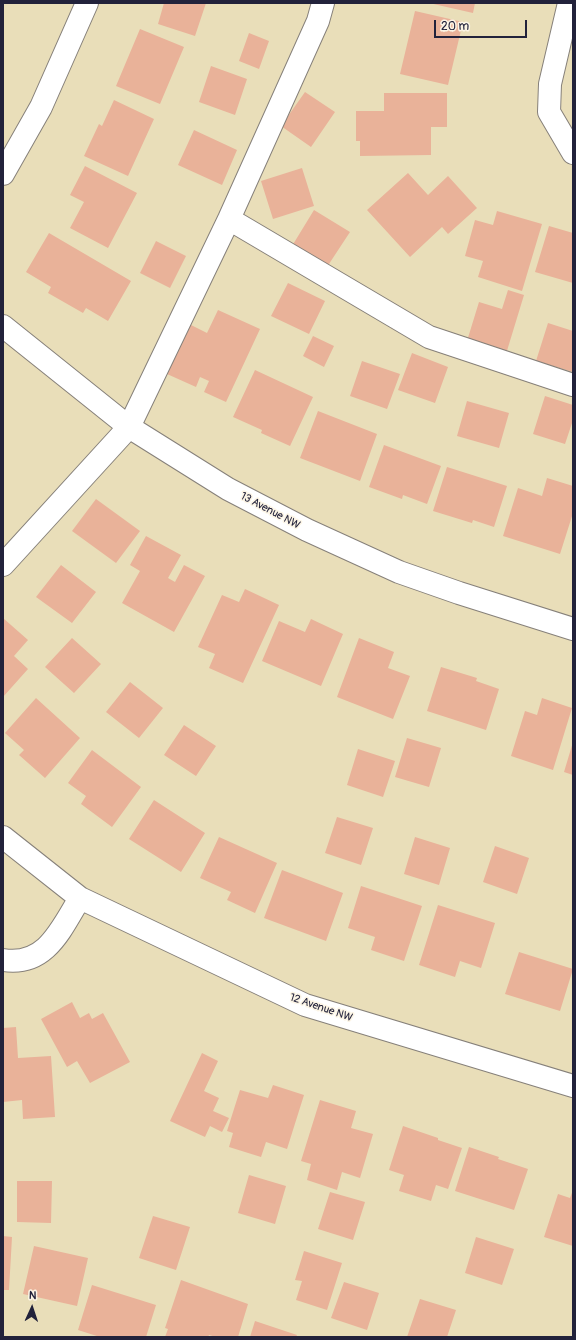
<!DOCTYPE html>
<style>
body{margin:0}
#map{position:relative;width:576px;height:1340px;overflow:hidden;background:#e9deb9;font-family:Pangolin,sans-serif}
canvas{display:block}
.frame{position:absolute;inset:0;border:4px solid #22223b;pointer-events:none}
.north{position:absolute;left:12px;top:1288px;width:40px;height:40px;-webkit-text-stroke:3px #fcf5e5;paint-order:stroke;rotate:3deg;font-size:11px;font-weight:700;line-height:16px;text-align:center;color:#22223b}
.north::after{content:'';display:block;margin:auto;width:14px;height:18px;background:#22223b;clip-path:polygon(50% 0,100% 100%,50% 72%,0 100%)}
.scale{position:absolute;left:434px;top:20px;width:93px;height:18px;box-sizing:border-box;border:2px solid #22223b;border-top:0;padding-left:5px;font-size:12px;line-height:14px;white-space:nowrap;color:#22223b;-webkit-text-stroke:3px #fcf5e5;paint-order:stroke}
</style>
<div id="map">
<canvas width="576" height="1340"></canvas>
<div class="frame"></div>
<div class="north">N</div>
<div class="scale">20 m</div>
</div>
<script>
const ctx = document.querySelector('canvas').getContext('2d');
ctx.lineJoin = 'round';
function fillPath(path, color) {
  ctx.fillStyle = color;
  ctx.fill(path, 'evenodd');
}
function strokePath(path, color, width, dash) {
  ctx.strokeStyle = color;
  ctx.lineWidth = width;
  ctx.lineCap = dash ? 'butt' : 'round';
  ctx.setLineDash(dash || []);
  ctx.stroke(path);
}
function label(font, color, halo, rows, align = 'center') {
  ctx.font = font + ' Pangolin,sans-serif';
  ctx.lineWidth = 3;
  ctx.setLineDash([]);
  ctx.textBaseline = 'middle';
  ctx.strokeStyle = halo;
  ctx.fillStyle = color;
  for (const [text, x, y, turn = 0] of rows) {
    ctx.save();
    ctx.translate(x, y);
    ctx.rotate((+turn || 0) * Math.PI / 180);
    ctx.textAlign = isNaN(turn) ? turn : align;
    if (halo) ctx.strokeText(text, 0, 0);
    ctx.fillText(text, 0, 0);
    ctx.restore();
  }
}
fillPath(new Path2D(`
 M 164,3 L 206,3 L 195,36 L 158,24 Z
 M 429,3 L 475,3 L 473,13 Z
 M 415,11 L 463,22 L 448,85 L 400,74 Z
 M 140,29 L 184,47 L 160,104 L 116,86 Z
 M 249,33 L 269,41 L 259,69 L 239,61 Z
 M 211,66 L 247,79 L 235,115 L 199,102 Z
 M 305,92 L 335,112 L 311,147 L 281,126 Z
 M 384,93 L 447,93 L 447,127 L 431,127 L 431,155 L 360,156 L 360,141 L 356,141 L 356,111 L 384,111 Z
 M 114,100 L 154,119 L 128,176 L 84,156 L 99,124 L 102,126 Z
 M 194,130 L 237,150 L 222,185 L 178,165 Z
 M 85,166 L 137,193 L 108,248 L 70,228 L 84,202 L 70,195 Z
 M 302,168 L 314,206 L 273,219 L 261,181 Z
 M 408,173 L 428,195 L 448,176 L 477,208 L 448,234 L 442,227 L 410,257 L 367,210 Z
 M 314,210 L 350,232 L 327,267 L 292,246 Z
 M 497,211 L 542,224 L 522,291 L 478,277 L 483,261 L 465,256 L 475,220 L 493,225 Z
 M 549,226 L 573,233 L 573,283 L 535,272 Z
 M 49,233 L 131,281 L 108,321 L 86,308 L 83,313 L 48,293 L 51,287 L 26,272 Z
 M 156,241 L 186,256 L 170,288 L 140,273 Z
 M 288,283 L 325,301 L 309,334 L 271,316 Z
 M 508,290 L 524,295 L 506,354 L 467,341 L 479,302 L 502,309 Z
 M 218,310 L 260,329 L 226,402 L 204,392 L 209,381 L 200,377 L 196,387 L 167,374 L 189,324 L 207,333 Z
 M 548,323 L 573,331 L 573,372 L 536,361 Z
 M 313,336 L 334,346 L 324,367 L 303,356 Z
 M 412,353 L 448,367 L 435,403 L 398,390 Z
 M 362,361 L 400,374 L 387,409 L 350,396 Z
 M 255,370 L 313,397 L 290,446 L 261,433 L 262,430 L 233,417 Z
 M 545,396 L 573,405 L 573,420 L 565,444 L 533,434 Z
 M 467,401 L 509,413 L 499,448 L 457,436 Z
 M 318,411 L 377,434 L 360,481 L 300,458 Z
 M 384,445 L 441,466 L 427,504 L 403,495 L 402,499 L 369,487 Z
 M 447,467 L 507,486 L 494,527 L 473,520 L 472,523 L 433,511 Z
 M 547,478 L 573,486 L 573,513 L 560,554 L 503,536 L 518,488 L 542,496 Z
 M 96,499 L 140,531 L 116,563 L 72,531 Z
 M 146,536 L 181,555 L 168,578 L 175,582 L 184,565 L 205,576 L 174,632 L 122,603 L 140,571 L 130,565 Z
 M 61,565 L 96,592 L 72,623 L 36,597 Z
 M 245,589 L 279,605 L 243,683 L 209,668 L 215,654 L 198,647 L 222,595 L 239,602 Z
 M 3,618 L 28,640 L 14,656 L 28,669 L 3,697 Z
 M 311,619 L 343,634 L 321,686 L 262,661 L 279,621 L 305,632 Z
 M 72,638 L 101,664 L 74,693 L 45,667 Z
 M 359,638 L 394,652 L 388,668 L 410,676 L 393,719 L 337,697 Z
 M 441,667 L 477,678 L 476,681 L 499,689 L 486,730 L 427,711 Z
 M 130,682 L 163,708 L 139,738 L 106,712 Z
 M 36,698 L 80,738 L 45,778 L 19,755 L 24,750 L 5,733 Z
 M 542,698 L 572,708 L 553,770 L 511,756 L 525,711 L 537,715 Z
 M 184,725 L 216,746 L 196,776 L 164,755 Z
 M 407,738 L 441,748 L 429,787 L 395,777 Z
 M 573,742 L 573,775 L 564,772 Z
 M 358,749 L 395,761 L 383,797 L 347,785 Z
 M 92,750 L 141,787 L 112,827 L 81,804 L 86,796 L 68,783 Z
 M 154,800 L 205,833 L 181,872 L 129,839 Z
 M 337,817 L 373,828 L 361,865 L 325,853 Z
 M 219,837 L 277,863 L 255,913 L 227,900 L 231,892 L 200,878 Z
 M 415,837 L 450,848 L 439,885 L 404,874 Z
 M 495,846 L 529,858 L 517,894 L 483,882 Z
 M 282,870 L 343,893 L 326,941 L 264,918 Z
 M 361,886 L 422,906 L 404,961 L 371,950 L 375,937 L 348,928 Z
 M 438,905 L 495,923 L 481,968 L 460,961 L 455,977 L 419,965 Z
 M 519,952 L 573,969 L 560,1011 L 505,994 Z
 M 72,1002 L 80,1018 L 89,1013 L 92,1019 L 103,1013 L 130,1062 L 90,1083 L 77,1061 L 67,1067 L 41,1019 Z
 M 16,1027 L 18,1058 L 51,1056 L 55,1117 L 23,1119 L 22,1100 L 3,1102 L 3,1028 Z
 M 202,1053 L 218,1061 L 204,1091 L 219,1098 L 213,1111 L 229,1118 L 222,1132 L 210,1126 L 205,1137 L 170,1121 Z
 M 273,1085 L 304,1095 L 287,1149 L 266,1142 L 261,1157 L 229,1147 L 233,1133 L 227,1131 L 240,1090 L 268,1098 Z
 M 320,1100 L 356,1111 L 351,1128 L 373,1134 L 360,1178 L 342,1172 L 337,1190 L 307,1180 L 311,1164 L 301,1161 Z
 M 403,1126 L 438,1138 L 438,1140 L 462,1148 L 448,1189 L 436,1185 L 431,1201 L 399,1191 L 404,1175 L 389,1170 Z
 M 469,1147 L 499,1157 L 498,1159 L 528,1169 L 514,1210 L 455,1191 Z
 M 249,1175 L 286,1186 L 275,1224 L 238,1213 Z
 M 17,1181 L 52,1181 L 51,1223 L 17,1222 Z
 M 573,1190 L 573,1246 L 544,1237 L 558,1194 L 570,1198 Z
 M 330,1192 L 365,1202 L 353,1240 L 318,1229 Z
 M 153,1216 L 190,1227 L 176,1270 L 139,1258 Z
 M 3,1236 L 12,1237 L 9,1290 L 3,1290 Z
 M 476,1237 L 514,1249 L 502,1285 L 465,1273 Z
 M 34,1246 L 88,1258 L 77,1306 L 23,1294 Z
 M 304,1251 L 342,1263 L 327,1310 L 296,1300 L 302,1281 L 295,1280 Z
 M 181,1280 L 248,1304 L 238,1337 L 216,1337 L 209,1335 L 208,1337 L 165,1337 L 168,1329 L 165,1328 Z
 M 344,1282 L 379,1293 L 367,1330 L 331,1318 Z
 M 92,1285 L 156,1305 L 146,1337 L 100,1337 L 78,1330 Z
 M 420,1299 L 456,1310 L 447,1337 L 407,1337 Z
 M 255,1321 L 297,1335 L 296,1337 L 250,1337 Z`), '#e9b299');
const minor = new Path2D(`
 M 569,3 L 550,84 L 549,112 L 573,153
 M 3,174 L 41,107 L 87,3
 M 229,219 L 429,337 L 573,385
 M 3,326 L 129,427 L 228,489 L 307,530 L 399,572 L 459,593 L 573,629
 M 3,565 L 129,427 L 229,219 L 318,21 L 323,3
 M 3,837 L 80,898 L 305,1005 L 573,1086
 M 3,960 C 46,967 61,929 80,898`);
strokePath(minor, '#86807a', 24);
strokePath(minor, '#fff', 22);
label('11px', '#22223b', '#fcf5e5', [
 ["13 Avenue NW",270,511,28],
 ["12 Avenue NW",321,1008,19]
]);
</script>
